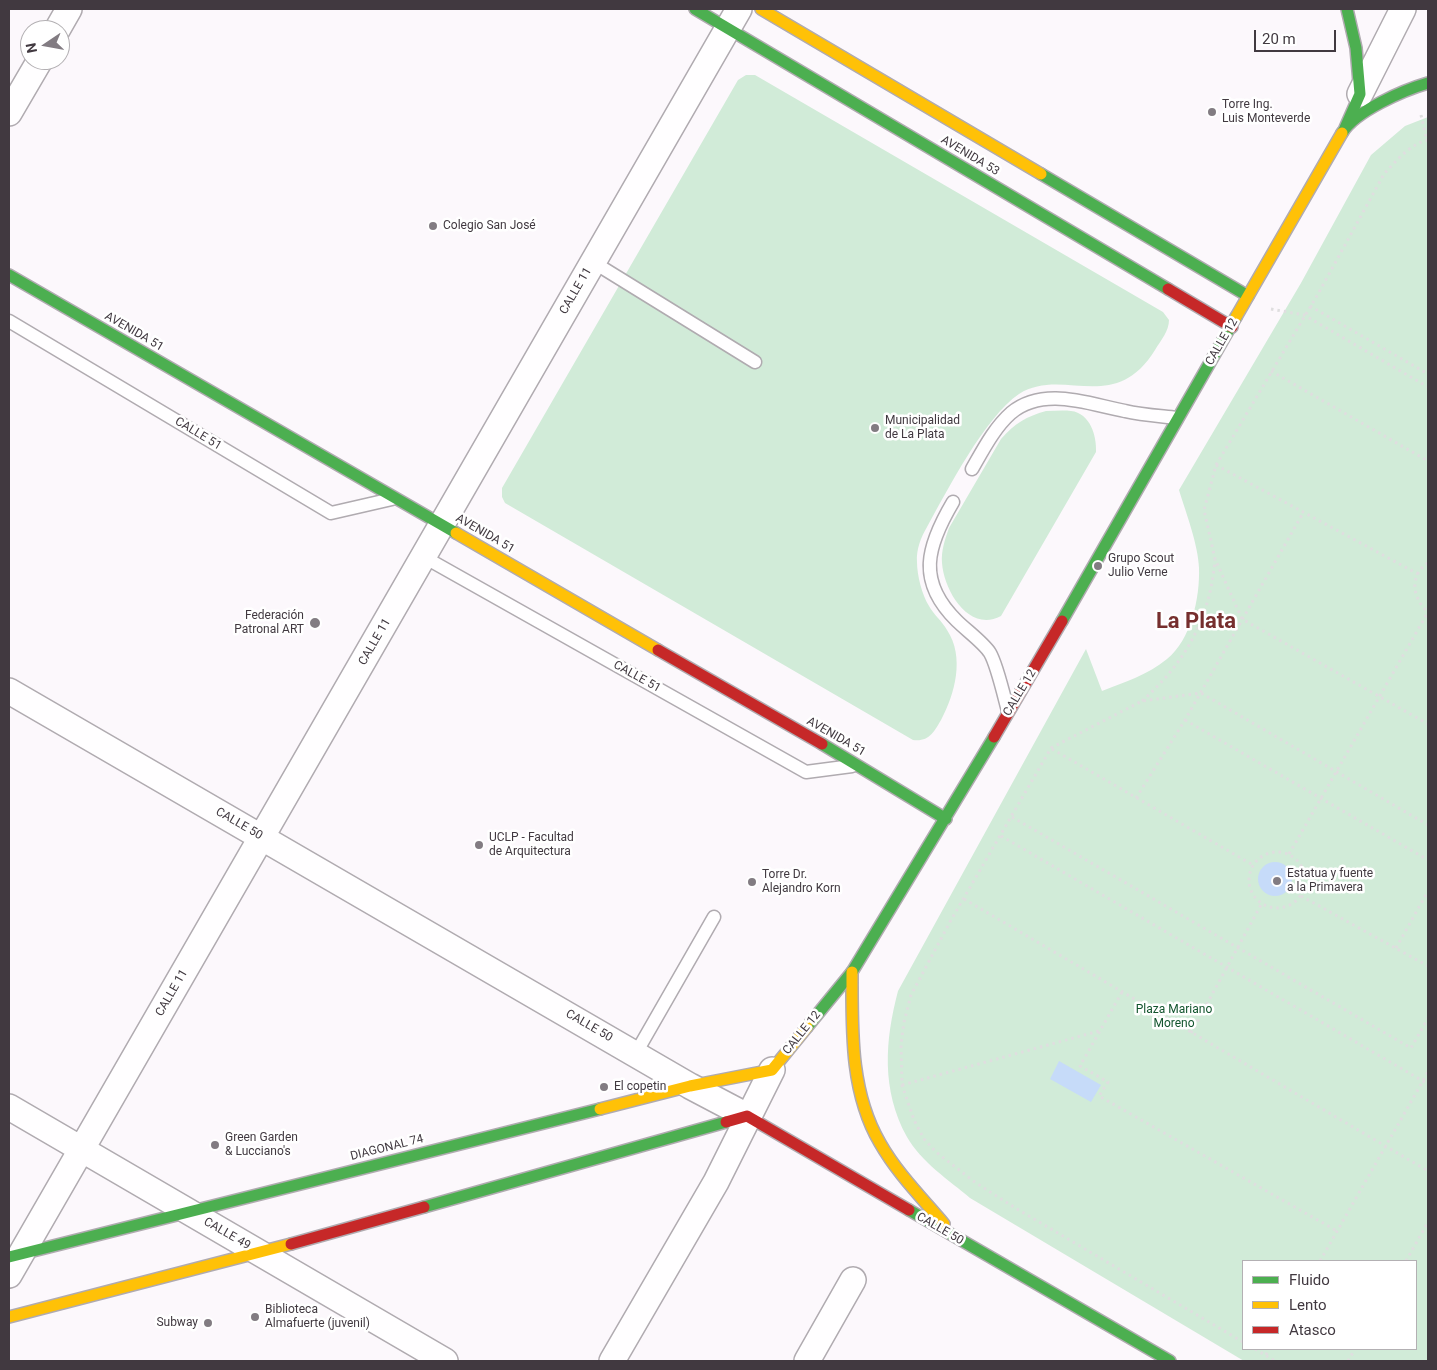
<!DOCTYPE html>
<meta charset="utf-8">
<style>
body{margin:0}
#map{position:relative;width:1437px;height:1370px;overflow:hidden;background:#fcf8fc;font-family:Roboto,sans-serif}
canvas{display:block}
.frame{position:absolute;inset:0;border:10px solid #413940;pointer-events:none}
.legend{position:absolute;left:1242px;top:1260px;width:175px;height:90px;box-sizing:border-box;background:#fff;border:1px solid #b3b0b3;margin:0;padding:6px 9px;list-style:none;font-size:15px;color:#413940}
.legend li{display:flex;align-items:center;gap:10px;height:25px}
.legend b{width:25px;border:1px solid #b3b0b3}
.north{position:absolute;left:20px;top:20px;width:50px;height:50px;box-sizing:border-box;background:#fff;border:1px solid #b3b0b3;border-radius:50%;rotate:258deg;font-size:14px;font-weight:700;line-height:20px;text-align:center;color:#413940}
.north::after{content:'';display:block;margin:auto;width:18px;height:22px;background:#827c82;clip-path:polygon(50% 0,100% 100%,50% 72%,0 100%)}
.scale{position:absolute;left:1254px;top:30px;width:82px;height:22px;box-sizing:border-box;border:2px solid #413940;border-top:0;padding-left:6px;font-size:15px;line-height:18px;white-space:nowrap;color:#413940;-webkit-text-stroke:4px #fff;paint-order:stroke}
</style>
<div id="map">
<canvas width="1437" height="1370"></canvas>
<div class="frame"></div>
<ul class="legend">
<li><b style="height:6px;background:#4caf50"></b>Fluido</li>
<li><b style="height:6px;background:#ffc107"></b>Lento</li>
<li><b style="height:6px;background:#c62828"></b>Atasco</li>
</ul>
<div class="north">N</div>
<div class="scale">20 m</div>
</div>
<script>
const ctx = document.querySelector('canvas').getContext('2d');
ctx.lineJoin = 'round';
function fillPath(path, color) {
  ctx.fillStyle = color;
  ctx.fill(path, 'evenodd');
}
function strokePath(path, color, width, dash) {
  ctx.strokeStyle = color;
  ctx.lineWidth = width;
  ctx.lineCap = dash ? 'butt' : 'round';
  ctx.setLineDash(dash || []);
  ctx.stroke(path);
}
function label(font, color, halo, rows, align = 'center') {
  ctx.font = font + ' Roboto,sans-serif';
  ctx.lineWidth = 5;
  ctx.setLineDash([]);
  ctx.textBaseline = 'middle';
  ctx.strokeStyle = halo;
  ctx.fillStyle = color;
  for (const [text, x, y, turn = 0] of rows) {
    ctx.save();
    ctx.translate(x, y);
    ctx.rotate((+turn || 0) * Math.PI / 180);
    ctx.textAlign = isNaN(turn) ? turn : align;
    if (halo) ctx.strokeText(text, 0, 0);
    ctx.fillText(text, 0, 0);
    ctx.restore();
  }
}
fillPath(new Path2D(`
 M 746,75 L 755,75 L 1163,312 L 1169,320 C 1169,331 1161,340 1155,350 C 1114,416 1063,366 1019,394 C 985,417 948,489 927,527 C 921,537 916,550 917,562 C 917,575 922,595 929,606 C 934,615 942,621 947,630 C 965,657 955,694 941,720 C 934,732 929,742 913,740 L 505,503 L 502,497 L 502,488 L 738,80 Z
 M 1428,117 L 1428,1361 L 1244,1361 L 970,1198 C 949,1180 921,1162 907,1137 C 881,1090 885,1040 898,991 L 1086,649 L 1102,691 C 1124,682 1148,675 1167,659 C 1191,640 1200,598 1199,568 C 1198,544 1186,513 1179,490 L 1301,283 L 1371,155 L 1405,126 ZM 1243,1261 L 1416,1261 L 1416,1349 L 1243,1349 Z
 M 1046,411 C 1054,411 1063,410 1071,411 C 1090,413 1097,436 1096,452 L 1001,616 C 969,633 944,591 942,563 C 941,551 945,539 949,528 L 1001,439 C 1014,424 1027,416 1046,411 Z`), '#d1ebd8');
fillPath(new Path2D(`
 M1258 879a17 17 0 1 1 34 0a17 17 0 1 1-34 0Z
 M 1059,1061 L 1101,1085 L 1091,1102 L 1050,1079 Z`), '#c6dbf9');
const lane = new Path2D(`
 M 593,262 L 755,362
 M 9,321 L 331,513 L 392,499
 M 972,469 C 983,450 994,428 1011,413 C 1044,386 1088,404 1125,411 C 1142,415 1160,416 1177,418
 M 953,502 C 927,546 916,581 957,621 C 966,630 984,643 990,653 C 997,665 1004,696 1008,711
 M 424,557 L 806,772 L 852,766
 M 636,1053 L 714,917`);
const street = new Path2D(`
 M 57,30 L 69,9
 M 1360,94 L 1403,9
 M 9,113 L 40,60
 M 9,691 L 690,1086 L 747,1116
 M 9,1107 L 445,1361
 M 9,1275 L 739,9
 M 612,1361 L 716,1182 L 772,1070
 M 807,1361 L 853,1280`);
const fast = new Path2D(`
 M 695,9 L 1168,289
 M 1345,128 L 1360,94 L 1356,48 L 1347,9
 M 1342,133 C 1355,111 1404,90 1428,83
 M 1041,174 L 1248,296
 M 9,275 L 456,533
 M 1062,621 L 1236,317
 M 822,744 L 946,819
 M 807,1027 L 852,972 L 994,737
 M 424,1207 L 726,1122
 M 909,1210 L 1170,1361
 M 9,1257 L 600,1109`);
const slow = new Path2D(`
 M 761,9 L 1041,174
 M 1236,317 L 1342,133
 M 456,533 L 658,650
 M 852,972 C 852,1030 850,1092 880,1143 C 897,1173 922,1198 944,1224
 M 600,1109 L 690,1086 L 772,1070 L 807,1027
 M 9,1317 L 291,1244`);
const jam = new Path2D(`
 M 1168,289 L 1232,327
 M 658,650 L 822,744
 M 994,737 L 1062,621
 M 726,1122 L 747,1116 L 909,1210
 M 291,1244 L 424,1207`);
strokePath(lane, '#b0abb0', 15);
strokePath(street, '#b0abb0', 28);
strokePath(fast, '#b0abb0', 14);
strokePath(slow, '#b0abb0', 14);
strokePath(jam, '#b0abb0', 14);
strokePath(new Path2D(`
 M 1421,115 L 1427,141
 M 1428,140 C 1410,144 1396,161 1384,174 L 1318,294 L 1216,465 L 1204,510 L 1215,559 L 1242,619 L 1428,724
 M 1310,306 L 1428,374
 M 1271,309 L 1304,315 L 1428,387
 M 1271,371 L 1428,461
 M 1216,465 L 1418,574
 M 1428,563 C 1409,575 1412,598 1428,612
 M 1142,701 C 1186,662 1210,618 1215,560
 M 1185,720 L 1428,860
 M 1052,749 L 1253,865
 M 1136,798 L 1185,720 L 1303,513
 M 1012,817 L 1411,1048 L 1428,1018
 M 1001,836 L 1428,1084
 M1249 880a28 28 0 1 1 56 0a28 28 0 1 1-56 0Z
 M 1289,854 L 1428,612
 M 1301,896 L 1428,966
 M 964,899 L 1428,1171
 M 1396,948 L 1428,891
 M 1122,992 L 1080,1066 L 1108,1082 L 1099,1096 L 1337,1231
 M 1191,1033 L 1262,903
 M 902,1085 L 1099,1031
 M 1320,1261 L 1428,1072
 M 1406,1261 L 1428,1222
 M 1243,1342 L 1017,1209 L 976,1183 L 936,1152 L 924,1139 L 914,1120 L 902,1085 L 901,1044 L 904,1022 L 911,995 L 951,920 L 1051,748 L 1142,701 L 1201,693 L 1428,825
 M 1255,1349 L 1275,1361
 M 1266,1355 L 1269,1349
 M 1348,1361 L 1355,1349`), '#dfdedf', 3, [2.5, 4]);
strokePath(lane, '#fffeff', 12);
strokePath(street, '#fffeff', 25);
strokePath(fast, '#4caf50', 11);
strokePath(slow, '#ffc107', 11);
strokePath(jam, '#c62828', 11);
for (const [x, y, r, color] of [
 [1212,112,5,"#827c82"],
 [433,226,5,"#827c82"],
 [875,428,5,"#827c82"],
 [1098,566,5,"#827c82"],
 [315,623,6,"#827c82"],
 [479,845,5,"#827c82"],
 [1277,881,5,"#827c82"],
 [752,882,5,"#827c82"],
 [604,1087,5,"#827c82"],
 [215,1145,5,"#827c82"],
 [255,1317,5,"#827c82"],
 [208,1323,5,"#827c82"]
]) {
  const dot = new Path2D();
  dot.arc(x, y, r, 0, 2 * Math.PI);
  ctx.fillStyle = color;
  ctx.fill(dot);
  strokePath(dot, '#fff', 2);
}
label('12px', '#413940', '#fff', [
 ["Torre Ing.",1222,105],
 ["Luis Monteverde",1222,119],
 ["Colegio San José",443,226],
 ["Municipalidad",885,421],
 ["de La Plata",885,435],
 ["Grupo Scout",1108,559],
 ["Julio Verne",1108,573],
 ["Federación",304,616,"right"],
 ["Patronal ART",304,630,"right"],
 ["UCLP - Facultad",489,838],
 ["de Arquitectura",489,852],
 ["Estatua y fuente",1287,874],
 ["a la Primavera",1287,888],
 ["Torre Dr.",762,875],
 ["Alejandro Korn",762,889],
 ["El copetin",614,1087],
 ["Green Garden",225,1138],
 ["& Lucciano's",225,1152],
 ["Biblioteca",265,1310],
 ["Almafuerte (juvenil)",265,1324],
 ["Subway",198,1323,"right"]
], 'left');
label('12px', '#413940', '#fff', [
 ["AVENIDA 53",970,156,31],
 ["CALLE 11",576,291,-60],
 ["AVENIDA 51",134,332,30],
 ["CALLE 12",1222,342,-60],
 ["CALLE 51",198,434,31],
 ["AVENIDA 51",485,534,30],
 ["CALLE 11",375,642,-60],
 ["CALLE 51",637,677,29],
 ["CALLE 12",1020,693,-59],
 ["AVENIDA 51",836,737,30],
 ["CALLE 50",239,824,30],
 ["CALLE 11",172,993,-60],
 ["CALLE 50",589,1026,30],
 ["CALLE 12",802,1033,-51],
 ["DIAGONAL 74",387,1148,-14],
 ["CALLE 50",940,1229,30],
 ["CALLE 49",227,1234,30]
]);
label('12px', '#11542d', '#fff', [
 ["Plaza Mariano",1174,1010],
 ["Moreno",1174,1024]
]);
label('bold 22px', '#762f2e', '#fff', [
 ["La Plata",1196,622]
]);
</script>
